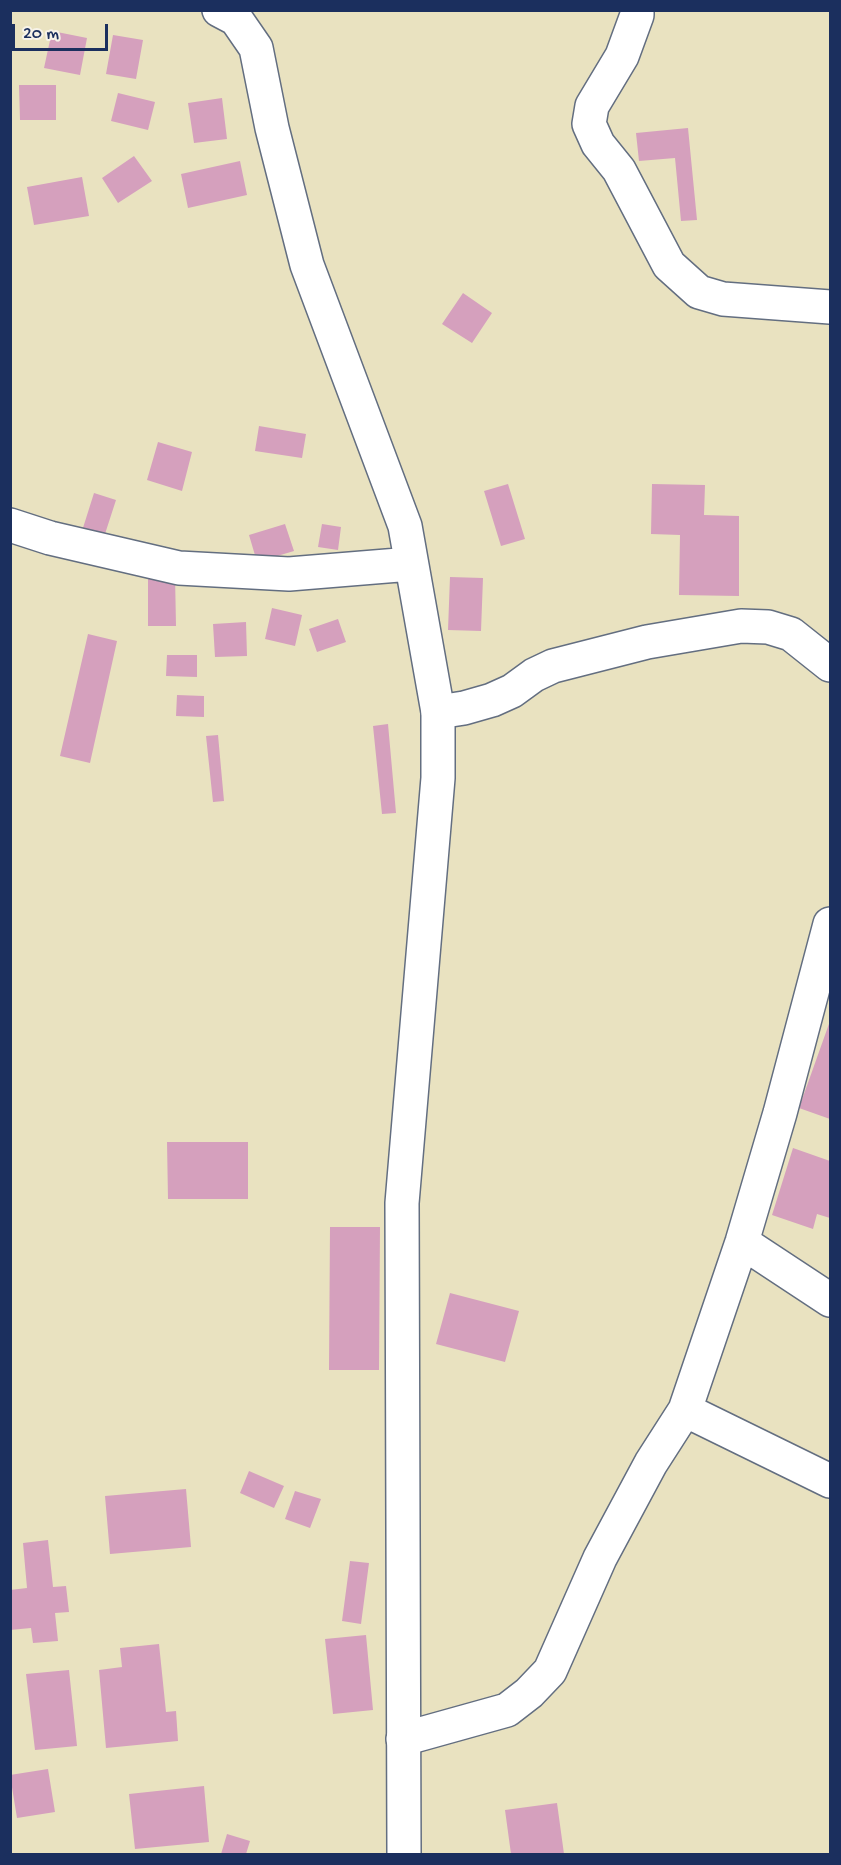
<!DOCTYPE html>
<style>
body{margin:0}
#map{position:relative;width:841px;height:1865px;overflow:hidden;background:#e9e2c0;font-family:"Gochi Hand",sans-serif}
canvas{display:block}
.frame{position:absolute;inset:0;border:12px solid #1b2f5e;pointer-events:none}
.scale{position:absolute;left:12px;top:24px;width:96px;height:27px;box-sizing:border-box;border:3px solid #1b2f5e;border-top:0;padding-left:8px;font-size:18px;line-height:21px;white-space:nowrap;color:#1b2f5e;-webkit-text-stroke:4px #f7f3e8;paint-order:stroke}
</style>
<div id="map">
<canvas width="841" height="1865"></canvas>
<div class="frame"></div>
<div class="scale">20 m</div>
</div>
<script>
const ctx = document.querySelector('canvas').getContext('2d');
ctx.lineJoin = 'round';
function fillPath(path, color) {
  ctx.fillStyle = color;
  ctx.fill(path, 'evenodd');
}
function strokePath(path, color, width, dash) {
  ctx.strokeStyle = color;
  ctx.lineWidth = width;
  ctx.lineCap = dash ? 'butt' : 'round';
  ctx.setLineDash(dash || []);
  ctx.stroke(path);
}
fillPath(new Path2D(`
 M 52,31 L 87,38 L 80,75 L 44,68 Z
 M 113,35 L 143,40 L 136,79 L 106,74 Z
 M 19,85 L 56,85 L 56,120 L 20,120 Z
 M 118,93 L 155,102 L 148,130 L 111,121 Z
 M 222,98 L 227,139 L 194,143 L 188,103 Z
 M 688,128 L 697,220 L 681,221 L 675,158 L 639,161 L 636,133 Z
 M 134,156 L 152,181 L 118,203 L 102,178 Z
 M 240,161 L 247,195 L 188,208 L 181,174 Z
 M 82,177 L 89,216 L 34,225 L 27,187 Z
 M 463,293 L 492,313 L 472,343 L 442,324 Z
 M 259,426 L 306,434 L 302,458 L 255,451 Z
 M 158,442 L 192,452 L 182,491 L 147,480 Z
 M 508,484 L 525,539 L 501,546 L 484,491 Z
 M 652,484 L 705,485 L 704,515 L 739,516 L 739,596 L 679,595 L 680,535 L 651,534 Z
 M 94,493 L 116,500 L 104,537 L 82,531 Z
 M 285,524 L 294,551 L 257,562 L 249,535 Z
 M 322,524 L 341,527 L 338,550 L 318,547 Z
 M 148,575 L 175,575 L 176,626 L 148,626 Z
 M 450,577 L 483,578 L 481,631 L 448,630 Z
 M 272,608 L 302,615 L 295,646 L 265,639 Z
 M 338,619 L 346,642 L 317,652 L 309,629 Z
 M 246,622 L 247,656 L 215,657 L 213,624 Z
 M 88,634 L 117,641 L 90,763 L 60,756 Z
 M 167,655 L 197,655 L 197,677 L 166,676 Z
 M 177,695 L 204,696 L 204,717 L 176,716 Z
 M 388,724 L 396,813 L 382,814 L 373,726 Z
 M 218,735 L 224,801 L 213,802 L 206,736 Z
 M 830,1021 L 830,1119 L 799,1108 Z
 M 167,1142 L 248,1142 L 248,1199 L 168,1199 Z
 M 793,1148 L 830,1161 L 830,1218 L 817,1214 L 813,1229 L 772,1215 Z
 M 330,1227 L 380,1227 L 379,1370 L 329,1370 Z
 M 450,1293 L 519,1311 L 505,1362 L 436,1344 Z
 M 249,1471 L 284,1486 L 274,1508 L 240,1493 Z
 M 186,1489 L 191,1547 L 110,1554 L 105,1496 Z
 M 295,1491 L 321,1499 L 310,1528 L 285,1519 Z
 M 48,1540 L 53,1587 L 66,1586 L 69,1612 L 55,1613 L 58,1641 L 33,1643 L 31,1628 L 10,1630 L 10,1590 L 27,1588 L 23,1543 Z
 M 350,1561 L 369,1563 L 361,1624 L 342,1621 Z
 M 366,1635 L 373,1710 L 333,1714 L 325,1639 Z
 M 159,1644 L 166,1712 L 176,1711 L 178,1741 L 106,1748 L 99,1670 L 122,1667 L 120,1648 Z
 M 69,1670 L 77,1746 L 35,1750 L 26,1674 Z
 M 48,1769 L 55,1812 L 17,1818 L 10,1775 Z
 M 204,1786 L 209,1842 L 135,1849 L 129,1794 Z
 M 557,1803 L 564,1854 L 511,1854 L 505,1810 Z
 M 227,1834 L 250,1841 L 246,1854 L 221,1854 Z`), '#d5a0bd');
const street = new Path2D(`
 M 637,10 L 637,15 L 622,56 L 592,106 L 589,124 L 598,144 L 619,170 L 669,265 L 699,292 L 723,299 L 830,307
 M 438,712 L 464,708 L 492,700 L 512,691 L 534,675 L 553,666 L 647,642 L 741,626 L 768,627 L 791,634 L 830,665
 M 742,1242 L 830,1300
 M 685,1410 L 830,1481
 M 403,1739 L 507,1710 L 529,1693 L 550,1671 L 600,1558 L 651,1463 L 685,1410 L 742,1242 L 780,1113 L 830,924`);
const secondary = new Path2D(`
 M 219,10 L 236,19 L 256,48 L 272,128 L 307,265 L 405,526 L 438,712 L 438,778 L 402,1203 L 404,1854
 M 10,525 L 50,538 L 179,568 L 289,574 L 411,564`);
strokePath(street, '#636e80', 36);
strokePath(secondary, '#636e80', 36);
strokePath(street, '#fff', 33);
strokePath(secondary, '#fff', 33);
</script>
